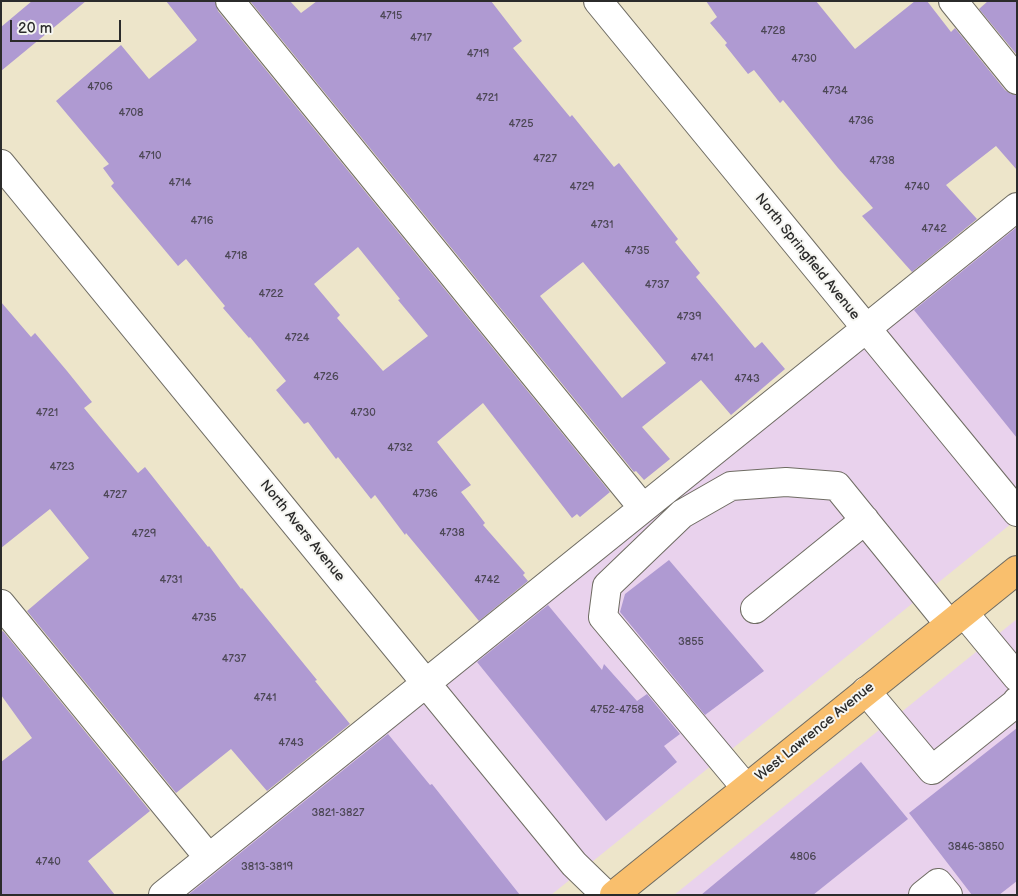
<!DOCTYPE html>
<style>
body{margin:0}
#map{position:relative;width:1018px;height:896px;overflow:hidden;background:#ede5ca;font-family:"Balsamiq Sans",sans-serif}
canvas{display:block}
.frame{position:absolute;inset:0;border:2px solid #2b2b2b;pointer-events:none}
.scale{position:absolute;left:10px;top:20px;width:111px;height:22px;box-sizing:border-box;border:2px solid #2b2b2b;border-top:0;padding-left:6px;font-size:15px;line-height:18px;white-space:nowrap;color:#2b2b2b;-webkit-text-stroke:4px #f6f6f2;paint-order:stroke}
</style>
<div id="map">
<canvas width="1018" height="896"></canvas>
<div class="frame"></div>
<div class="scale">20 m</div>
</div>
<script>
const ctx = document.querySelector('canvas').getContext('2d');
ctx.lineJoin = 'round';
function fillPath(path, color) {
  ctx.fillStyle = color;
  ctx.fill(path, 'evenodd');
}
function strokePath(path, color, width, dash) {
  ctx.strokeStyle = color;
  ctx.lineWidth = width;
  ctx.lineCap = dash ? 'butt' : 'round';
  ctx.setLineDash(dash || []);
  ctx.stroke(path);
}
function label(font, color, halo, rows, align = 'center') {
  ctx.font = font + ' "Balsamiq Sans",sans-serif';
  ctx.lineWidth = 4;
  ctx.setLineDash([]);
  ctx.textBaseline = 'middle';
  ctx.strokeStyle = halo;
  ctx.fillStyle = color;
  for (const [text, x, y, turn = 0] of rows) {
    ctx.save();
    ctx.translate(x, y);
    ctx.rotate((+turn || 0) * Math.PI / 180);
    ctx.textAlign = isNaN(turn) ? turn : align;
    if (halo) ctx.strokeText(text, 0, 0);
    ctx.fillText(text, 0, 0);
    ctx.restore();
  }
}
fillPath(new Path2D(`
 M 1017,206 L 1017,519 L 551,895 L 161,895 Z
 M 1017,619 L 1017,895 L 674,895 Z`), '#e9d2ed');
fillPath(new Path2D(`
 M 32,1 L 86,1 L 1,71 L 1,27 Z
 M 166,1 L 215,1 L 218,11 L 610,492 L 580,517 L 577,514 L 572,518 L 483,403 L 437,442 L 471,485 L 461,492 L 485,523 L 483,525 L 525,573 L 523,575 L 528,581 L 479,621 L 406,533 L 405,535 L 375,495 L 371,499 L 338,457 L 336,459 L 308,422 L 304,424 L 276,390 L 286,381 L 250,337 L 249,338 L 223,308 L 225,306 L 186,259 L 178,266 L 111,186 L 114,183 L 103,168 L 109,164 L 56,101 L 121,45 L 149,79 L 194,43 L 197,40 ZM 358,247 L 400,299 L 398,300 L 428,336 L 383,371 L 337,318 L 340,315 L 314,284 Z
 M 250,1 L 290,1 L 301,13 L 317,1 L 491,1 L 522,41 L 513,48 L 570,117 L 572,115 L 614,167 L 619,163 L 678,239 L 675,242 L 700,273 L 696,277 L 755,348 L 762,342 L 785,369 L 731,415 L 701,380 L 642,427 L 670,459 L 644,480 L 636,471 L 634,472 ZM 583,262 L 666,363 L 622,398 L 540,296 Z
 M 706,1 L 816,1 L 855,49 L 915,1 L 927,1 L 951,32 L 955,28 L 1005,90 L 1011,94 L 1017,95 L 1017,170 L 996,146 L 946,185 L 977,219 L 912,272 L 862,216 L 873,208 L 838,168 L 783,100 L 780,103 L 754,70 L 748,74 L 725,45 L 727,43 L 710,23 L 717,17 Z
 M 988,1 L 1017,1 L 1017,55 L 979,9 Z
 M 1017,227 L 1017,438 L 914,310 Z
 M 1,302 L 31,337 L 35,333 L 67,371 L 92,402 L 84,408 L 138,473 L 145,467 L 208,547 L 209,546 L 241,589 L 242,588 L 317,680 L 315,681 L 350,724 L 267,791 L 231,749 L 176,793 L 27,611 L 89,558 L 50,509 L 1,548 Z
 M 669,560 L 764,671 L 705,715 L 620,612 L 625,594 Z
 M 548,605 L 602,670 L 604,664 L 637,701 L 647,694 L 680,734 L 664,746 L 677,762 L 606,821 L 477,662 Z
 M 3,631 L 150,811 L 88,861 L 115,895 L 1,895 L 1,762 L 32,738 L 1,695 L 1,632 Z
 M 1017,728 L 1017,881 L 999,895 L 972,895 L 909,813 Z
 M 388,734 L 430,785 L 432,784 L 520,895 L 188,895 Z
 M 861,762 L 908,819 L 813,895 L 701,895 Z`), '#af9ad2');
const minor = new Path2D(`
 M 230,1 L 643,508
 M 598,1 L 1017,512
 M 953,1 L 1017,80
 M 1,164 L 574,864 L 606,895
 M 1,604 L 209,858
 M 755,609 L 865,520
 M 964,613 L 1017,677
 M 866,691 L 932,770 L 1016,703 L 1017,701
 M 746,788 L 603,617 L 607,586 L 682,514 L 731,486 L 786,482 L 837,486 L 949,624
 M 163,895 L 1017,207
 M 923,895 L 938,883 L 948,895`);
const major = new Path2D(`
 M 614,895 L 1017,570`);
strokePath(minor, '#6f6c63', 30);
strokePath(major, '#6f6c63', 30);
strokePath(minor, '#fff', 28);
strokePath(major, '#f9bf6d', 28);
label('11px', '#4c4755', null, [
 ["4715",391,16],
 ["4728",773,31],
 ["4717",421,38],
 ["4719",478,54],
 ["4730",804,59],
 ["4706",100,87],
 ["4734",835,91],
 ["4721",487,98],
 ["4708",131,113],
 ["4736",861,121],
 ["4725",521,124],
 ["4710",150,156],
 ["4727",545,159],
 ["4738",882,161],
 ["4714",180,183],
 ["4729",582,187],
 ["4740",917,187],
 ["4716",202,221],
 ["4731",602,225],
 ["4742",934,229],
 ["4735",637,251],
 ["4718",236,256],
 ["4737",657,285],
 ["4722",271,294],
 ["4739",689,317],
 ["4724",297,338],
 ["4741",702,358],
 ["4726",326,377],
 ["4743",747,379],
 ["4721",47,413],
 ["4730",363,413],
 ["4732",400,448],
 ["4723",62,467],
 ["4736",425,494],
 ["4727",115,495],
 ["4738",452,533],
 ["4729",144,534],
 ["4731",171,580],
 ["4742",487,580],
 ["4735",204,618],
 ["3855",691,642],
 ["4737",234,659],
 ["4741",265,698],
 ["4752-4758",617,710],
 ["4743",291,743],
 ["3821-3827",338,813],
 ["3846-3850",976,847],
 ["4806",803,857],
 ["4740",48,862],
 ["3813-3819",267,867]
]);
label('14px', '#2b2b2b', '#f6f6f2', [
 ["North Springfield Avenue",807,257,51],
 ["North Avers Avenue",302,531,51],
 ["West Lawrence Avenue",815,732,-39]
]);
</script>
